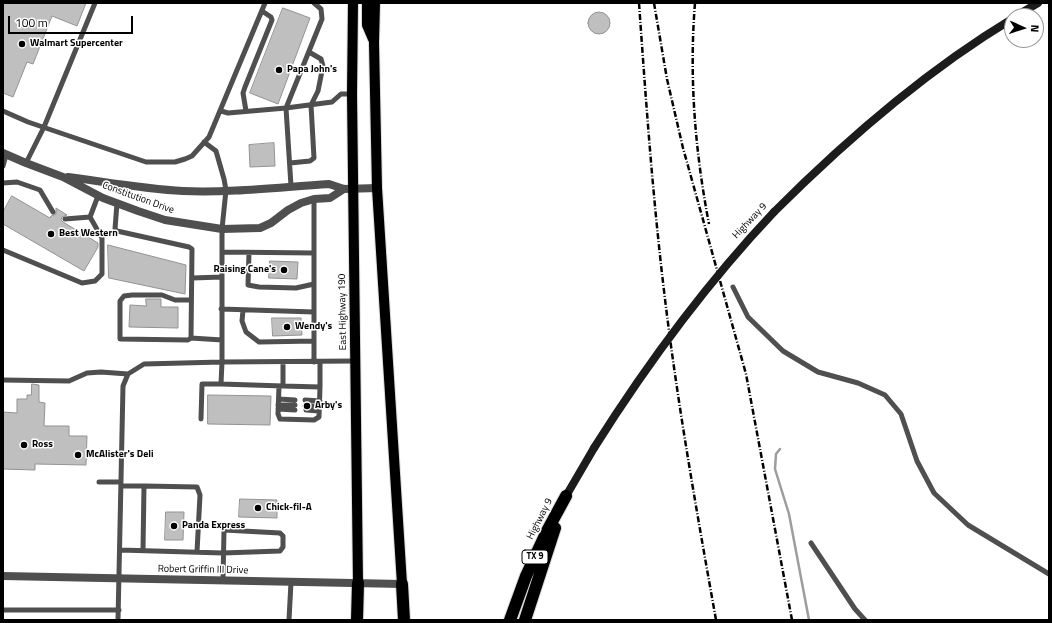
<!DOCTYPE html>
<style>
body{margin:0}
#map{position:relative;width:1052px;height:623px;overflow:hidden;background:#fff;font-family:"Titillium Web",sans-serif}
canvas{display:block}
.frame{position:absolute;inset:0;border:4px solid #000;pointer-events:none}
.north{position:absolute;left:1004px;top:8px;width:40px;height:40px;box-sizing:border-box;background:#fff;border:1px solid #999;border-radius:50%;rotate:93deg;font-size:11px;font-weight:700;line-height:16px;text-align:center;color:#000}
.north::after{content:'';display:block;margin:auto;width:14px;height:18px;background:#000;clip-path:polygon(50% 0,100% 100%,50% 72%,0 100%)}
.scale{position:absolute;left:8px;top:16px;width:125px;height:18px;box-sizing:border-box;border:2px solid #000;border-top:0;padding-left:5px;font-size:12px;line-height:14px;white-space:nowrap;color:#000;-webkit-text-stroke:3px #fff;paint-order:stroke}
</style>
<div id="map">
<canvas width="1052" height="623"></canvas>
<div class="frame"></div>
<div class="north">N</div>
<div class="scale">100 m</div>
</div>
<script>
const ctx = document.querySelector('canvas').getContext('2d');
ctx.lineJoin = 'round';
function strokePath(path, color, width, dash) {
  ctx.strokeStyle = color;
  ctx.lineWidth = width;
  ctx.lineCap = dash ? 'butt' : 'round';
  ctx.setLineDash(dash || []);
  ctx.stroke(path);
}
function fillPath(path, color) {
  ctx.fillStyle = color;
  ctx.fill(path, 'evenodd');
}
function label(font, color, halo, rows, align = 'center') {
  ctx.font = font + ' "Titillium Web",sans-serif';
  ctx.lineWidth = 3;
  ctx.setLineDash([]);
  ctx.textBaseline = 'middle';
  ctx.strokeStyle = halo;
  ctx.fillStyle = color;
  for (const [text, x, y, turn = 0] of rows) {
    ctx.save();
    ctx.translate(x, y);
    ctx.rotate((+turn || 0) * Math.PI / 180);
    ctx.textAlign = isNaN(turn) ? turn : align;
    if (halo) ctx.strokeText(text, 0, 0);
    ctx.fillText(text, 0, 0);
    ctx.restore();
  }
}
strokePath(new Path2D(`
 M 780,449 L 776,454 L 775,469 L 789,514 L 809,620`), '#9d9d9d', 2.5);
const building = new Path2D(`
 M 3,3 L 86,3 L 77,26 L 52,16 L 33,64 L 27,62 L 13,97 L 3,93 Z
 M 283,8 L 310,18 L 278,104 L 250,93 Z
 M588 23a11 11 0 1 1 22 0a11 11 0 1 1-22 0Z
 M 274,143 L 275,166 L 250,167 L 249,145 Z
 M 12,196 L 50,218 L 51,216 L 56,214 L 56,208 L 67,215 L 62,217 L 61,220 L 63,222 L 98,243 L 98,247 L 84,271 L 3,224 L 3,212 Z
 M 108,245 L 186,265 L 185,294 L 109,278 Z
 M 270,261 L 298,262 L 297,279 L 269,278 Z
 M 146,299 L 161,299 L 161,307 L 178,307 L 178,328 L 129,327 L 130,305 L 146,306 Z
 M 272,318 L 301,318 L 302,335 L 273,336 Z
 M 32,384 L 39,385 L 39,402 L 45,403 L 44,426 L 69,426 L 69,436 L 87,436 L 86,465 L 35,464 L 35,470 L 3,469 L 3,412 L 17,413 L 17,399 L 27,399 L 27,395 L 31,395 Z
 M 208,395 L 271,396 L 270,425 L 208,424 Z
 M 240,499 L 277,500 L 277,518 L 239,517 Z
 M 166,512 L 184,512 L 183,540 L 165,540 Z`);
fillPath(building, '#bfbfbf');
strokePath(building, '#939393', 1);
const primary = new Path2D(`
 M 353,3 L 352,94 L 358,583
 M 367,3 L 367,25 L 373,39
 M 375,3 L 374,43 L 377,188 L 402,584`);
const highway = new Path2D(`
 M 402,584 L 404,620
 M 357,620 L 358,583
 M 510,620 L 526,576 L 547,531 L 566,496
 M 525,620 L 555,528`);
strokePath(primary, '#dbdbdb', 12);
strokePath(highway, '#dbdbdb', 14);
strokePath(new Path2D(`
 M 3,111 L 28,122 L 146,162 L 175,162 L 185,159 L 192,156 L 209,137 L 265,3
 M 221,111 L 228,113 L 286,108 L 322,19 L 321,9 L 314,3
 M 246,111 L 243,93 L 245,87 L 272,20 L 271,17 L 262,11
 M 204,142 L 216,151 L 224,179 L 226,190 L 222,229 L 222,362 L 355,361
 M 26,163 L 44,127 L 95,3
 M 290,163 L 310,161 L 314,158 L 311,105 L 318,91 L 323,66 L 321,59 L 309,52
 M 3,166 L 6,155
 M 3,183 L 17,182 L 40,190 L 53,212
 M 291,186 L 286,108 L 332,102 L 341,94 L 352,94
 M 117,203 L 115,229 L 117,231 L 189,247 L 192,249 L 191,338 L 188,340 L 120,339 L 120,301 L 124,296 L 132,295 L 162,295 L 175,300 L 191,300
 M 65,219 L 90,217
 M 3,250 L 82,283 L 95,281 L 102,274 L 102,238 L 90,217 L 98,196
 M 222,252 L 314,253
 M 249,253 L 248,285 L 259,287 L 296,288 L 314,284
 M 192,278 L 222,277
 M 733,287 L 748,317 L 783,351 L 818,372 L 858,383 L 885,395 L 901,414 L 917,461 L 934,493 L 968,525 L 1049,574
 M 221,309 L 314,312
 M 243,310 L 242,321 L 246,332 L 259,342 L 314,341
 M 191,338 L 222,340
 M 314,362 L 314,199
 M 3,380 L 69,381 L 87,373 L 101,372 L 128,374 L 144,364 L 222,362 L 221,384 L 202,384 L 201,419
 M 221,384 L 283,386 L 283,362
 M 279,386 L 278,414 L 280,419 L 314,420 L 319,417 L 320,387
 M 283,386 L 320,387 L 320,362
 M 279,399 L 295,400
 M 305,400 L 320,401
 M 278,405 L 295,405
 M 305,406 L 320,406
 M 278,409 L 295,410
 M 306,410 L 319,411
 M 99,482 L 121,482
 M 121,486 L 144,486 L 143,550
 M 144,486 L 197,487 L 200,495 L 197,552
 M 811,543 L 855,609 L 865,620
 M 120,550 L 223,553 L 280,551 L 283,547 L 283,536 L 280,533 L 224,530 L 223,580
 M 3,610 L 119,610
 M 118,620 L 123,386 L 128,374
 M 289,620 L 291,582`), '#4f4f4f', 5);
strokePath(new Path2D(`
 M 3,153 L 26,163 L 63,177 L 103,198 L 138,211 L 165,220 L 222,229 L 260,228 L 271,223 L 288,210 L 301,203 L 314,199 L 330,198 L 344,189
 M 68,177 C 106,182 144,189 183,191 C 231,193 280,187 329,184 L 344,189 L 377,188
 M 3,576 L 402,584`), '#4f4f4f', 8);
strokePath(new Path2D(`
 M 1016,16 L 1038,3
 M 774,212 C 846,140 924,72 1012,19
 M 566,496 L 594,448`), '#1c1c1c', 8);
strokePath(primary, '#000', 10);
strokePath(highway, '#000', 12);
strokePath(new Path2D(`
 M 639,3 C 646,102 653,201 665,299 C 678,407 697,513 716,620
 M 654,3 L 667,79 L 683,148 L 746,374 L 792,620
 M 695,3 C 689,77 695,151 709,224`), '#000', 2.5, [6, 2, 1, 2]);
strokePath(new Path2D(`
 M 594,448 C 647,364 705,285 774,212`), '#1c1c1c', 8);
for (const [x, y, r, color] of [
 [22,44,4,"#000"],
 [279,70,4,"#000"],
 [51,234,4,"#000"],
 [284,270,4,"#000"],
 [287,327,4,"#000"],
 [307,406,4,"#000"],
 [24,445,4,"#000"],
 [78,455,4,"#000"],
 [258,508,4,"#000"],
 [174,526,4,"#000"]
]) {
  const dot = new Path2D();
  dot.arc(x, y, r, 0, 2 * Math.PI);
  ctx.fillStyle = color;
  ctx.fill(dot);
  strokePath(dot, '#fff', 1.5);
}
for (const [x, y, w] of [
 [535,557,26]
]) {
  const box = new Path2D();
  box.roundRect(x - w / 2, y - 7, w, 14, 3);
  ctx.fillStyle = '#fff';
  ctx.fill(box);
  strokePath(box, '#000', 1);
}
label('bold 9px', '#000', null, [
 ["TX 9",535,557]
]);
label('bold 10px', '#000', '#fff', [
 ["Walmart Supercenter",30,44],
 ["Papa John's",287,70],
 ["Best Western",59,234],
 ["Raising Cane's",276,270,"right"],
 ["Wendy's",295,327],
 ["Arby's",315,406],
 ["Ross",32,445],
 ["McAlister's Deli",86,455],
 ["Chick-fil-A",266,508],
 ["Panda Express",182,526]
], 'left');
label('10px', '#000', '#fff', [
 ["Constitution Drive",138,198,20],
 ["Highway 9",750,221,-47],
 ["East Highway 190",343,312,-91],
 ["Highway 9",540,519,-63],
 ["Robert Griffin III Drive",203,570,1]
]);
</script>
